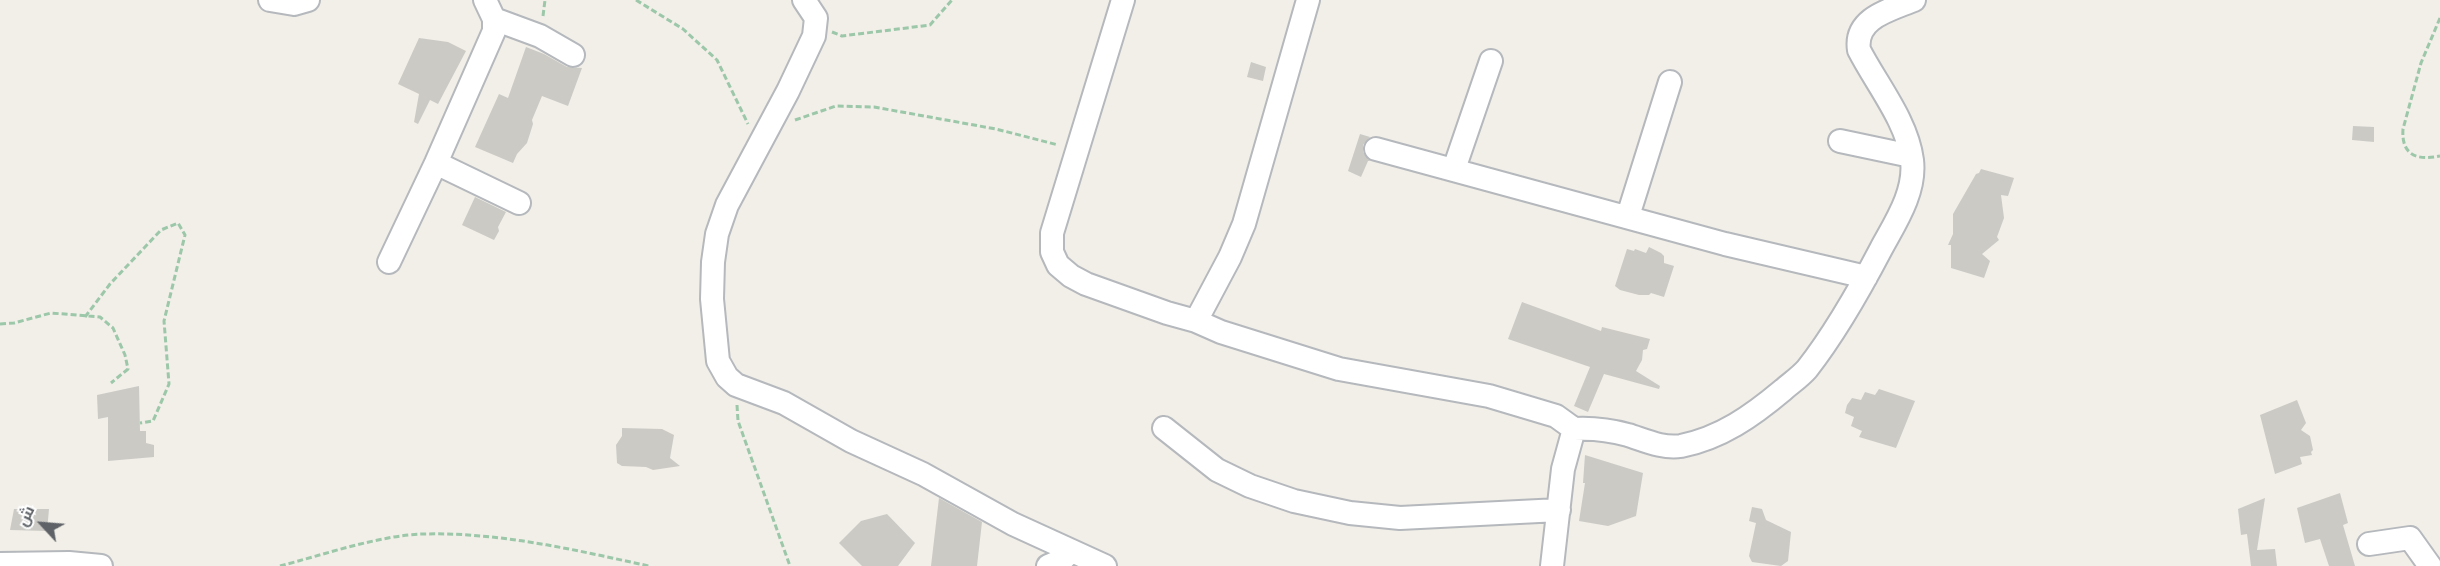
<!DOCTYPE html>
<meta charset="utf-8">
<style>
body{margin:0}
#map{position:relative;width:2440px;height:566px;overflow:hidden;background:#f1efe8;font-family:Figtree,Cairo,sans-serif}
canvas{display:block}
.north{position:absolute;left:12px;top:494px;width:60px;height:60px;-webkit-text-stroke:4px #fff;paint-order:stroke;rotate:296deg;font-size:16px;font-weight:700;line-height:24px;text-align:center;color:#5f6368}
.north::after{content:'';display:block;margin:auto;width:21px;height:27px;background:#5f6368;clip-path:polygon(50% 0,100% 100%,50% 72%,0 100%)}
</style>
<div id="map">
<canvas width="2440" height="566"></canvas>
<div class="north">ش</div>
</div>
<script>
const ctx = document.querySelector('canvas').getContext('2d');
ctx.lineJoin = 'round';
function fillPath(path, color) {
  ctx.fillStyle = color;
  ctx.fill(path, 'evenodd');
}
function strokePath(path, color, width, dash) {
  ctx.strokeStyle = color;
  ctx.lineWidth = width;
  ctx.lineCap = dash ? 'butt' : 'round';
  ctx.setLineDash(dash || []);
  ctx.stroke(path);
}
fillPath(new Path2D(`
 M 419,38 L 448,42 L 466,51 L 438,104 L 430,100 L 418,124 L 414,122 L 419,94 L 398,84 Z
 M 526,47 L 544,54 L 567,67 L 582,68 L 568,106 L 542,96 L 532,120 L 533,124 L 527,143 L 517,154 L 513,163 L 475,147 L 499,94 L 508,98 Z
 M 1251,62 L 1266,67 L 1263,81 L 1247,77 Z
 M 2353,126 L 2374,127 L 2374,142 L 2352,140 Z
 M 1360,134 L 1370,137 L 1363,145 L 1363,152 L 1370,161 L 1368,161 L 1361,177 L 1348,171 Z
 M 1981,169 L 2014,178 L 2008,196 L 2001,195 L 2004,218 L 1997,237 L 1999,240 L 1982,254 L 1990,261 L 1984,278 L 1951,268 L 1951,245 L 1948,245 L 1953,234 L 1953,214 L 1976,174 L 1979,173 Z
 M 475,197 L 506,212 L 498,227 L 499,231 L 494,240 L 462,225 Z
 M 1649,247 L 1661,253 L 1664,256 L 1664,263 L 1674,266 L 1664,297 L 1651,293 L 1649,295 L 1639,295 L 1620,290 L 1615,286 L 1627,249 L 1634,251 L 1635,249 L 1646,253 Z
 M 1522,302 L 1601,331 L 1602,327 L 1650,339 L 1647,349 L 1643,350 L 1642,360 L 1636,371 L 1660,386 L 1659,389 L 1604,374 L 1588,412 L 1574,406 L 1590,367 L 1508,339 Z
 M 139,386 L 140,431 L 146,431 L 146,443 L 154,445 L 154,457 L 108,461 L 108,417 L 98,419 L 97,395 Z
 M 1879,389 L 1915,401 L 1896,448 L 1859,437 L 1862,431 L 1851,426 L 1854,417 L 1845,413 L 1847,405 L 1852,398 L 1861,400 L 1865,392 L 1875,395 Z
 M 2297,400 L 2306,423 L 2301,430 L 2310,436 L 2313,450 L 2311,452 L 2312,455 L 2300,457 L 2302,464 L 2275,474 L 2260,415 Z
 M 622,428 L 662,429 L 674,435 L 670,458 L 680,466 L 653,470 L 646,467 L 622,466 L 617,463 L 616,445 L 622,436 Z
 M 1585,455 L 1643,473 L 1636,516 L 1608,526 L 1579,521 L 1585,483 L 1583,483 Z
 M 2340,493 L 2348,523 L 2343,525 L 2355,566 L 2329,566 L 2320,539 L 2305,543 L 2297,508 Z
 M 939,498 L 982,522 L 977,566 L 931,566 Z
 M 2265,498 L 2257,550 L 2275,549 L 2277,566 L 2251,566 L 2247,534 L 2241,535 L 2238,509 Z
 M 1752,507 L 1762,509 L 1766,520 L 1791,532 L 1788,561 L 1781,566 L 1752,562 L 1749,556 L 1756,523 L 1749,521 Z
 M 14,509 L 49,509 L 47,531 L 10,530 Z
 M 887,514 L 915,543 L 898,566 L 862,566 L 839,543 L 861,521 Z`), '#cccac5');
const minor = new Path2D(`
 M 270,0 L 294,4 L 308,0
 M 804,0 L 816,18 L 814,36 L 788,91 L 727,205 L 717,234 L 713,262 L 712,299 L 718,361 L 727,377 L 736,385 L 784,403 L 851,441 L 923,474 L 1013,524 L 1105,566
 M 1123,0 L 1052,233 L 1052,252 L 1058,265 L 1071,276 L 1086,284 L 1167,313 L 1196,321 L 1221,332 L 1339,369 L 1489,396 L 1556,416 L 1574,429
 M 494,19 L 540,36 L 573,55
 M 1840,141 L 1911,156
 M 1376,149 L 1725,244 L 1866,277
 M 436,163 L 519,203
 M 1454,169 L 1491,61
 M 1628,216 L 1670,82
 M 389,262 L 436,163 L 494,31 L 494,19 L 485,0
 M 1196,321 L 1230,257 L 1244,224 L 1308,0
 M 1164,428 L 1217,470 L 1250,486 L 1294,501 L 1350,513 L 1400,518 L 1559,510
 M 2369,544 L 2410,538 L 2430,566
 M 0,564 L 69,563 L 101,566
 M 1048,566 L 1062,560 L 1071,551
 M 1552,566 L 1563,469 L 1574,429 C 1593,428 1610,430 1628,435 C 1644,440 1663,449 1681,446 C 1721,438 1752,416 1783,390 C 1791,383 1800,377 1807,369 C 1836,332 1859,291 1881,249 C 1895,223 1916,192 1912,160 C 1907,121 1877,85 1859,50 C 1854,18 1890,10 1914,0`);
strokePath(minor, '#b5b8bc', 26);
strokePath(new Path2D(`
 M 636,0 L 683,29 L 717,60 L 748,124
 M 543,16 L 545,0
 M 2440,18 L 2421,63 L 2403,129 C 2401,155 2417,161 2440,156
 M 832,32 L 842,36 L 930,25 L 952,0
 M 795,120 L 836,106 L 874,107 L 996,129 L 1058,145
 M 85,317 L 110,284 L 161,230 L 178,223 L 185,235 L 164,321 L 169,384 L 153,421 L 140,423
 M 0,324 L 14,323 L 51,313 L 100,317 L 113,328 L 125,355 L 128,369 L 111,383
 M 737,405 L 738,421 L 790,566
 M 280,566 C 322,555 381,535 423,534 C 500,532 575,550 649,566`), '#9cc7a9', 3, [6, 3]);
strokePath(minor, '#fff', 22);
</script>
